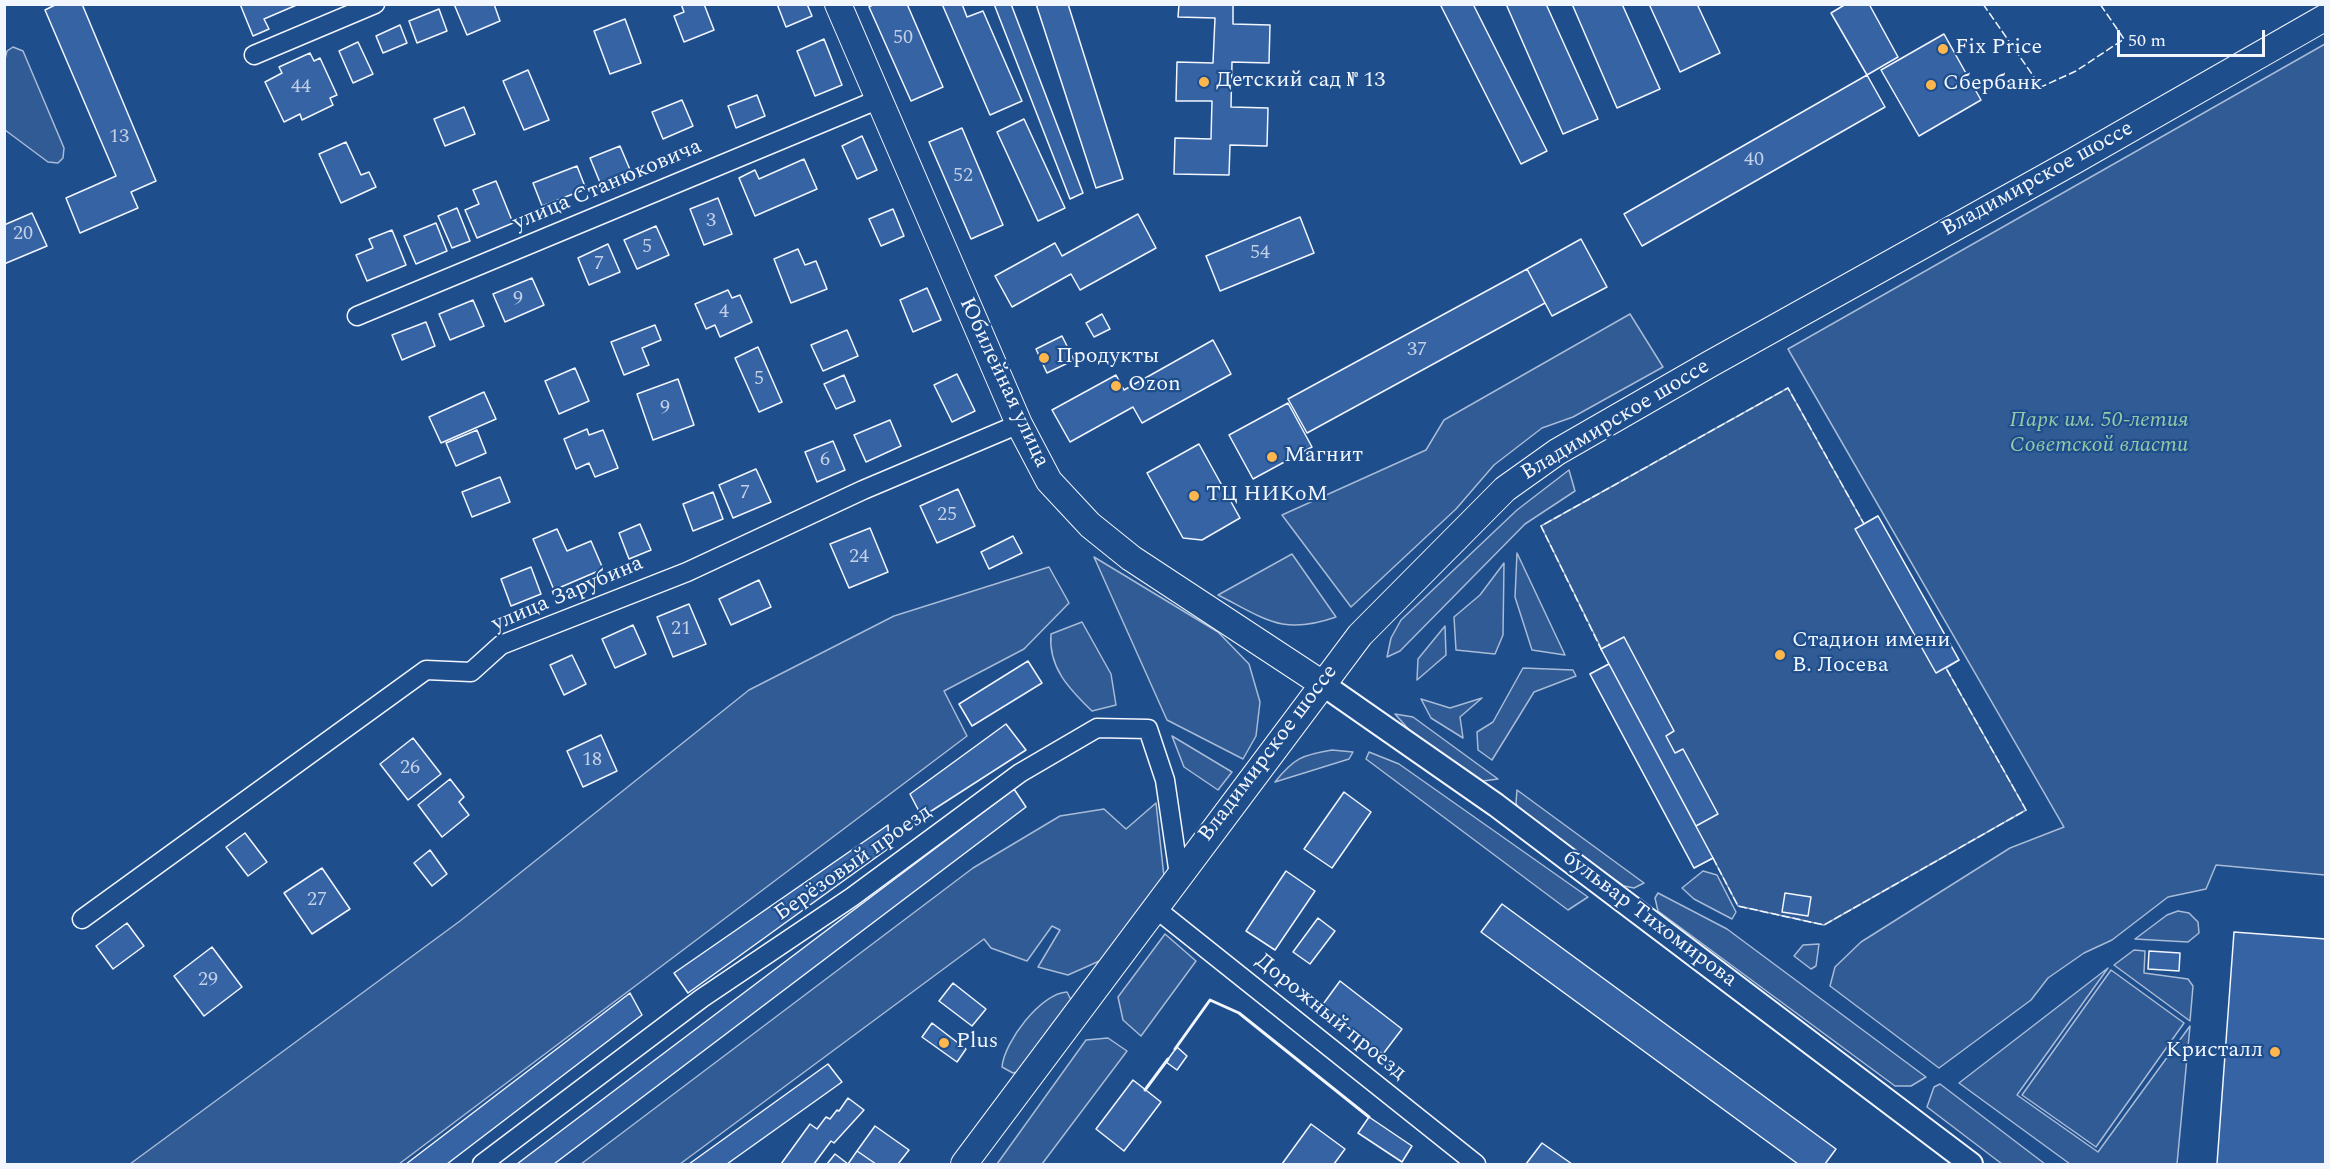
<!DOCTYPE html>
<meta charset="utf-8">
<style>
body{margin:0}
#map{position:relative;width:2330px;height:1169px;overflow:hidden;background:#1f4e8c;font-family:Spectral,serif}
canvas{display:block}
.frame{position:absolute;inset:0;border:6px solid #f2f6ff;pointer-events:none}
.scale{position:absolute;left:2117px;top:30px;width:148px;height:27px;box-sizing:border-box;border:3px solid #f2f6ff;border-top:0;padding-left:8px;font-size:18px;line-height:21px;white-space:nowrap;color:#f2f6ff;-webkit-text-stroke:4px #1f4e8c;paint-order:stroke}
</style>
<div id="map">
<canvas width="2330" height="1169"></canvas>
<div class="frame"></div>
<div class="scale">50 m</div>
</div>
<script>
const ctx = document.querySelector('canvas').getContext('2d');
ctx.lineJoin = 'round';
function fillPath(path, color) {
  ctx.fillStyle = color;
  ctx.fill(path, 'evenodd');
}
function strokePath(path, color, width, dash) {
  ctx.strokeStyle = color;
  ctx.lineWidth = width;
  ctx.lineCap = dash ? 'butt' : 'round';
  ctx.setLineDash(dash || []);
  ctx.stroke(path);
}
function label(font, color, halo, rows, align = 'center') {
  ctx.font = font + ' Spectral,serif';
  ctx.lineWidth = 4.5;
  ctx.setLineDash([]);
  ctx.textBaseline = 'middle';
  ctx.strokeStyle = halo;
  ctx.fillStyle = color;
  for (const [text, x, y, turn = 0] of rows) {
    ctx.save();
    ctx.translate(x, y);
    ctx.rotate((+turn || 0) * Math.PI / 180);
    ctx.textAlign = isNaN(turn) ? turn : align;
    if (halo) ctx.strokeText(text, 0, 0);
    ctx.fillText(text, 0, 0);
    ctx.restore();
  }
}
const green = new Path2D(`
 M 2325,44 L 2325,875 L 2216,865 L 2206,889 L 2168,897 L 2112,940 L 2084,953 L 2048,978 L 2031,1000 L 1939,1068 L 1830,986 L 1835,967 L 1861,942 L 2010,848 L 2064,827 L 1788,349 Z
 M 13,47 L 23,51 L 64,148 L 63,158 L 58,163 L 48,162 L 5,130 L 5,59 L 7,51 Z
 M 1630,314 L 1663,367 L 1573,417 L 1542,428 L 1494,465 L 1456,509 L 1351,607 L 1282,515 L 1426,450 L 1444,420 Z
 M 1788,388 L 1864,524 L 1878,516 L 1959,660 L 1946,668 L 2026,810 L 1824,925 L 1738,906 L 1713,858 L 1694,868 L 1590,674 L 1609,664 L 1541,526 Z
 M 1569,470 L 1575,491 L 1525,524 L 1400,651 L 1387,657 L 1391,638 L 1401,620 L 1517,510 Z
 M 1517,553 L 1565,655 L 1532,650 L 1515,597 Z
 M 1292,554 L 1336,617 C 1282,636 1266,619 1218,595 Z
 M 1094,557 L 1218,632 L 1249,664 L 1260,702 L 1256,736 L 1243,759 L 1167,720 Z
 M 1504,563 L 1503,635 L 1495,654 L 1456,650 L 1454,617 L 1480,595 Z
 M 1049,567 L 1069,603 L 1024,649 L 944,691 L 967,736 L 399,1164 L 130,1164 L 460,921 L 749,690 L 894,616 Z
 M 1082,622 L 1111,674 L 1116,705 L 1092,711 C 1069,689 1048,667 1051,634 Z
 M 1445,626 L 1446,655 L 1417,680 L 1418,659 Z
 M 1523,668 L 1573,670 L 1576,676 L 1534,692 L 1492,760 L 1478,750 L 1477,732 L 1493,722 Z
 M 1482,698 L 1460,717 L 1463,738 L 1431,718 L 1421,699 L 1450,708 Z
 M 1395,714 L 1413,717 L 1498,779 L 1483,781 L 1412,733 Z
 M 1172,736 L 1232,772 L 1218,790 L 1184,767 Z
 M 1332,750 L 1353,752 L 1349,759 L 1275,782 C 1294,758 1302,755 1332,750 Z
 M 1369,752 L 1399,764 L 1588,897 L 1568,910 L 1366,759 Z
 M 1517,790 L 1644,883 L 1634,888 L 1624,886 L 1519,810 L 1516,803 Z
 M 1156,803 L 1164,877 L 1106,958 L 1068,975 L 1038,967 L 1060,930 L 1052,926 L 1027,961 L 991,948 L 984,939 L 680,1164 L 581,1164 L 973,868 L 1060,816 L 1104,809 L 1126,829 Z
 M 1703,871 L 1717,875 L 1736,912 L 1732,919 L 1694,899 L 1682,888 Z
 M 1658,893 L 1727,929 L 1926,1077 L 1911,1086 L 1895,1086 L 1658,911 L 1655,898 Z
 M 2178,911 L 2189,913 L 2198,922 L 2199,933 L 2188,942 L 2135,939 L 2167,915 Z
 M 1165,934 L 1196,961 L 1141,1036 L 1123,1020 L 1118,997 Z
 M 1819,944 L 1816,966 L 1811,969 L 1794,956 L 1803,945 Z
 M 2134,950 L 2145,951 L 2144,973 L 2188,979 L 2193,986 L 2190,1021 L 2114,965 Z
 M 2108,968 L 2017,1095 L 2098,1152 L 2190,1026 L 2177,1164 L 2070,1164 L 1959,1083 Z
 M 2111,970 L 2184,1023 L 2096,1147 L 2022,1095 Z
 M 1067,992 L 1071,1000 L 1021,1071 L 1013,1073 L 1002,1067 C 1004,1042 1041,993 1067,992 Z
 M 1108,1038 L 1127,1051 L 1042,1164 L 997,1164 L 1086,1040 Z
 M 1940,1084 L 2045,1164 L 2002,1164 L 1927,1107 L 1934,1087 Z`);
fillPath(green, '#305b95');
strokePath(green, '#a8bbd7', 1.5);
const building = new Path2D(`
 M 57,4 L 82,4 L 156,181 L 131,192 L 138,208 L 80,233 L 66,198 L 116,176 L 45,10 Z
 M 240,4 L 299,4 L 264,19 L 269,29 L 253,36 Z
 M 454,4 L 494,4 L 500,21 L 467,35 Z
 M 704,4 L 714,30 L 684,42 L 674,16 L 684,12 L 681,4 Z
 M 777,4 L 807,4 L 812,16 L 786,27 Z
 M 874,4 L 907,4 L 943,87 L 911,101 L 869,7 Z
 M 942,4 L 962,4 L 967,17 L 983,11 L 1022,101 L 990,115 Z
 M 994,4 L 1011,4 L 1083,193 L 1070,199 Z
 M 1036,4 L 1068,4 L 1123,179 L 1096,188 Z
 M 1179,4 L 1233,4 L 1233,24 L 1270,25 L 1269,63 L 1232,62 L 1231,107 L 1268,108 L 1267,146 L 1230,145 L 1229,175 L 1174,174 L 1175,138 L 1211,139 L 1212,101 L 1176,101 L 1177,62 L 1213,63 L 1215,18 L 1178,17 Z
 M 1440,4 L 1473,4 L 1547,151 L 1521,164 Z
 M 1506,4 L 1546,4 L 1598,119 L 1563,134 Z
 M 1572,4 L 1622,4 L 1660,89 L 1617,108 Z
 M 1649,4 L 1697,4 L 1720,53 L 1680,72 Z
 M 1846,4 L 1869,4 L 1898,57 L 1867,75 L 1831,13 Z
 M 439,9 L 447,31 L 417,43 L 409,21 Z
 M 625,19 L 641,63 L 610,74 L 594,31 Z
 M 400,25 L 407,43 L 383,53 L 376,36 Z
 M 1944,34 L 1981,100 L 1919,136 L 1881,70 Z
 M 824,39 L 842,85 L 815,96 L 797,51 Z
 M 358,42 L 373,74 L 353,83 L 339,51 Z
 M 310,53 L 314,61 L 320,58 L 337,95 L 330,98 L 333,105 L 302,120 L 300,114 L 284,122 L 265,82 L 282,73 L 279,67 Z
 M 528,70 L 549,120 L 524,130 L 503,81 Z
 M 1867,75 L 1885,107 L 1642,246 L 1624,214 Z
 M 757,95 L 765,116 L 736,128 L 728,106 Z
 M 682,100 L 693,126 L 663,139 L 652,112 Z
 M 464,107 L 475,134 L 445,146 L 434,119 Z
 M 1024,119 L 1065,208 L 1038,221 L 997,132 Z
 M 962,128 L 1003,225 L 971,239 L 929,142 Z
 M 862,136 L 877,170 L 857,179 L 842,146 Z
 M 346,142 L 361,175 L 369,172 L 376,187 L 341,203 L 319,154 Z
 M 620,146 L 631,172 L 601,185 L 590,158 Z
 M 804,159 L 817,189 L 755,216 L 739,178 L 755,170 L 759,179 Z
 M 577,166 L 586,189 L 542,206 L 533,183 Z
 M 496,181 L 513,223 L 477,238 L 465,210 L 479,204 L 473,190 Z
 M 718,198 L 732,234 L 704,245 L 690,209 Z
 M 457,208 L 470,241 L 452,248 L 438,216 Z
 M 893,209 L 904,236 L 881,246 L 869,219 Z
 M 32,213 L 47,246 L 4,264 L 4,225 Z
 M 1138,214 L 1156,248 L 1080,290 L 1071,274 L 1012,307 L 995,276 L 1055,243 L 1062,256 Z
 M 1300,217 L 1314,253 L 1220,291 L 1206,256 Z
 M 436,223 L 447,251 L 416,264 L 404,236 Z
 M 656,226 L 669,255 L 637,269 L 624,240 Z
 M 392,230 L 406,265 L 367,281 L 356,255 L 373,248 L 369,239 Z
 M 1581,239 L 1607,287 L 1552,316 L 1527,269 Z
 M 608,244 L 620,272 L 589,285 L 578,258 Z
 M 798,249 L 805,265 L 816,261 L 827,289 L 791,303 L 774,259 Z
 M 1527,269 L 1545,303 L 1307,433 L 1288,399 Z
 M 532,278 L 544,305 L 505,322 L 493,294 Z
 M 927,288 L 941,320 L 913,332 L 900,300 Z
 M 728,290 L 732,298 L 740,295 L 752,322 L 720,337 L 715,325 L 706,329 L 695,304 Z
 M 473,300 L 484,326 L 450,340 L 439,314 Z
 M 1102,314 L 1110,329 L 1094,337 L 1086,323 Z
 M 426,322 L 435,346 L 402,360 L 392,335 Z
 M 655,325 L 661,340 L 642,348 L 649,365 L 624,375 L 611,342 Z
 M 847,330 L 858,356 L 823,371 L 811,345 Z
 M 1062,336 L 1074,360 L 1047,373 L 1036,349 Z
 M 1213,340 L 1231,374 L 1142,423 L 1133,407 L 1070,442 L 1052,410 L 1116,375 L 1124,390 Z
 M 758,347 L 782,402 L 759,412 L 735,358 Z
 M 575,368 L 589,401 L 559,414 L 545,381 Z
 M 957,374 L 975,411 L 952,422 L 934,385 Z
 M 844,375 L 855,401 L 836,409 L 824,384 Z
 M 678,379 L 694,425 L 653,440 L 637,394 Z
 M 484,392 L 496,419 L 441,443 L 429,417 Z
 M 1288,403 L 1312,447 L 1253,479 L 1229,435 Z
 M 890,420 L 901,446 L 866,462 L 854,435 Z
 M 587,429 L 589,435 L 603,430 L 618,468 L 595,477 L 589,463 L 576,469 L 564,439 Z
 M 477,430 L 486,453 L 456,466 L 446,443 Z
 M 833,441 L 845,470 L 817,482 L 805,452 Z
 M 1199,444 L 1240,518 L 1202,540 L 1183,538 L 1147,473 Z
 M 756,469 L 771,502 L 733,518 L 719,485 Z
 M 500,477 L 510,502 L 472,517 L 462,492 Z
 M 958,489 L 975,526 L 937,543 L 920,506 Z
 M 713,492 L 723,519 L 693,531 L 683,504 Z
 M 1878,516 L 1959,660 L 1936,673 L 1855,529 Z
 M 640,524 L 651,550 L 629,559 L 619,533 Z
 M 870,528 L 888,572 L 849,588 L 830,544 Z
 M 557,529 L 567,551 L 591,541 L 603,569 L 554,590 L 533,539 Z
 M 1013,536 L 1022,553 L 989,569 L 981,552 Z
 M 531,567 L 541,594 L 511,606 L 501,579 Z
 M 759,580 L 771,607 L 731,625 L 719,599 Z
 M 689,604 L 706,644 L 673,657 L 657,617 Z
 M 633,625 L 646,654 L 615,668 L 602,639 Z
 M 1624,637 L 1674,731 L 1666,736 L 1675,753 L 1683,749 L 1718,814 L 1696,826 L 1601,649 Z
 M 572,655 L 586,684 L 564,695 L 550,665 Z
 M 1028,661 L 1042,683 L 972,726 L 959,704 Z
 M 1609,664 L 1713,858 L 1694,868 L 1590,674 Z
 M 1006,724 L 1026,750 L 922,817 L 910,794 Z
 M 601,735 L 617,771 L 583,787 L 567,751 Z
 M 413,738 L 441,774 L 408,800 L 380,764 Z
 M 450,779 L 464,797 L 459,802 L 469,815 L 442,837 L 418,805 Z
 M 1014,789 L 1026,807 L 554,1164 L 517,1164 Z
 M 1344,792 L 1371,812 L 1332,868 L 1304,849 Z
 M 888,825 L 889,848 L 688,993 L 674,973 Z
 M 245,833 L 267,862 L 248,876 L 226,847 Z
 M 430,850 L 447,874 L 432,886 L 414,863 Z
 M 322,868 L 350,909 L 312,934 L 284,893 Z
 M 1286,871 L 1315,891 L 1275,950 L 1246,931 Z
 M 1785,893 L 1811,897 L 1808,916 L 1782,912 Z
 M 1502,904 L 1836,1149 L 1825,1164 L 1798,1164 L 1481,932 Z
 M 1318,918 L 1335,931 L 1310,964 L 1293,952 Z
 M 127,923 L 144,946 L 113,969 L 96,946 Z
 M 2234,932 L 2326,939 L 2326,1164 L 2217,1164 Z
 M 212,947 L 242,987 L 204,1016 L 174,976 Z
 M 2149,951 L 2180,953 L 2179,971 L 2148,969 Z
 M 1340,981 L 1402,1029 L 1383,1054 L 1321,1007 Z
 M 953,983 L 986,1009 L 972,1026 L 939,1001 Z
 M 630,993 L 642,1015 L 447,1164 L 406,1164 Z
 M 932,1023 L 966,1049 L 957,1062 L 922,1037 Z
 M 1177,1047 L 1187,1056 L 1177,1070 L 1166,1062 Z
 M 828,1064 L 842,1082 L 727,1164 L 689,1164 Z
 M 1133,1080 L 1161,1102 L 1124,1151 L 1096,1129 Z
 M 848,1098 L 864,1110 L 834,1143 L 831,1141 L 814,1164 L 781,1164 L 810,1124 L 817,1129 L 826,1117 L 830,1119 L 837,1110 L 839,1111 Z
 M 1369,1117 L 1412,1146 L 1402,1162 L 1358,1133 Z
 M 1311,1124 L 1345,1149 L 1334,1164 L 1282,1164 Z
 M 875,1126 L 909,1150 L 898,1164 L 876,1164 L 857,1151 Z
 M 1542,1143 L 1572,1164 L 1526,1164 Z
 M 857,1151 L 876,1164 L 827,1164 L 835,1154 L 848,1164 Z`);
fillPath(building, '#3563a3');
strokePath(building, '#f2f6ff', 1.5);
const minor = new Path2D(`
 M 254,55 L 375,4
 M 357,316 L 877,100
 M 1155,908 L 1476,1164
 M 82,919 L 426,670 L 471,672 L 501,645 L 687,572 L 863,490 L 1019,424
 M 482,1164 L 702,998 L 852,897 L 1020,773 L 1097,728 L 1148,729 L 1165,780 L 1179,875`);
const tertiary = new Path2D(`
 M 1321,683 L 1496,805 L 1971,1164`);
const secondary = new Path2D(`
 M 838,4 L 1019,424 L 1049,481 L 1090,525 L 1131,558 L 1321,683
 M 964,1164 L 1360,635 L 1505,489 L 1557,452 L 1710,364 L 2074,161 L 2326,17`);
strokePath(minor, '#f2f6ff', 21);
strokePath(tertiary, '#f2f6ff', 26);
strokePath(secondary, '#f2f6ff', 28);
strokePath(minor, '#1f4e8c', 18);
strokePath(tertiary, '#1f4e8c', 22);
strokePath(secondary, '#1f4e8c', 26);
strokePath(new Path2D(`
 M 1983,4 L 2041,87 L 2076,71 L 2124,39 L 2100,4
 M 1602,651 L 1541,526 L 1788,388 L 1864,524
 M 1713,858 L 1738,906 L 1824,925 L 2026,810 L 1946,668`), '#f2f6ff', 1.5, [8, 3]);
strokePath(new Path2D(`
 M 1175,1049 L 1210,1000 L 1239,1013 L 1369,1117
 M 1145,1090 L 1168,1059`), '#f2f6ff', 3);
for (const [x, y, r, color] of [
 [1943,49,6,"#ffb74d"],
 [1204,82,6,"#ffb74d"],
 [1931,85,6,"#ffb74d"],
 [1044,358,6,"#ffb74d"],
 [1116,386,6,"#ffb74d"],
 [1272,457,6,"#ffb74d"],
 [1194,496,6,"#ffb74d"],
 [1780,655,6,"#ffb74d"],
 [944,1043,6,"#ffb74d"],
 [2275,1052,6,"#ffb74d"]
]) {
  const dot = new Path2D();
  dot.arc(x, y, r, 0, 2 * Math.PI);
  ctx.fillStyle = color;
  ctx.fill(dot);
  strokePath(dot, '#1f4e8c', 2);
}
label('20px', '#c3d1e8', null, [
 ["50",903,39],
 ["44",301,88],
 ["13",119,138],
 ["40",1754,161],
 ["52",963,177],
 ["3",711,222],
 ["20",23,235],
 ["5",647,248],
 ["54",1260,254],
 ["7",599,265],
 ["9",518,300],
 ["4",724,313],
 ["37",1417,351],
 ["5",759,380],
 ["9",665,409],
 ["6",825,461],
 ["7",745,494],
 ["25",947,516],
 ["24",859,558],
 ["21",681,630],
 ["18",592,761],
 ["26",410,769],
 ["27",317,901],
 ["29",208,981]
]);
label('22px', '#f2f6ff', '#1f4e8c', [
 ["Fix Price",1955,49],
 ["Детский сад № 13",1216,82],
 ["Сбербанк",1943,85],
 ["Продукты",1056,358],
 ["Ozon",1128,386],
 ["Магнит",1284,457],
 ["ТЦ НИКоМ",1206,496],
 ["Стадион имени",1792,642],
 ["В. Лосева",1792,667],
 ["Plus",956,1043],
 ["Кристалл",2263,1052,"right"]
], 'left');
label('22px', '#f2f6ff', '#1f4e8c', [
 ["Владимирское шоссе",2038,180,-29],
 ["улица Станюковича",608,186,-23],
 ["Юбилейная улица",1003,383,65],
 ["Владимирское шоссе",1616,421,-31],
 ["улица Зарубина",568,595,-23],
 ["Владимирское шоссе",1269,754,-53],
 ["Берёзовый проезд",854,864,-35],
 ["бульвар Тихомирова",1649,920,37],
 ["Дорожный проезд",1330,1018,39]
]);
label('italic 22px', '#97c8a6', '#1f4e8c', [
 ["Парк им. 50-летия",2099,422],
 ["Советской власти",2099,447]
]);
</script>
